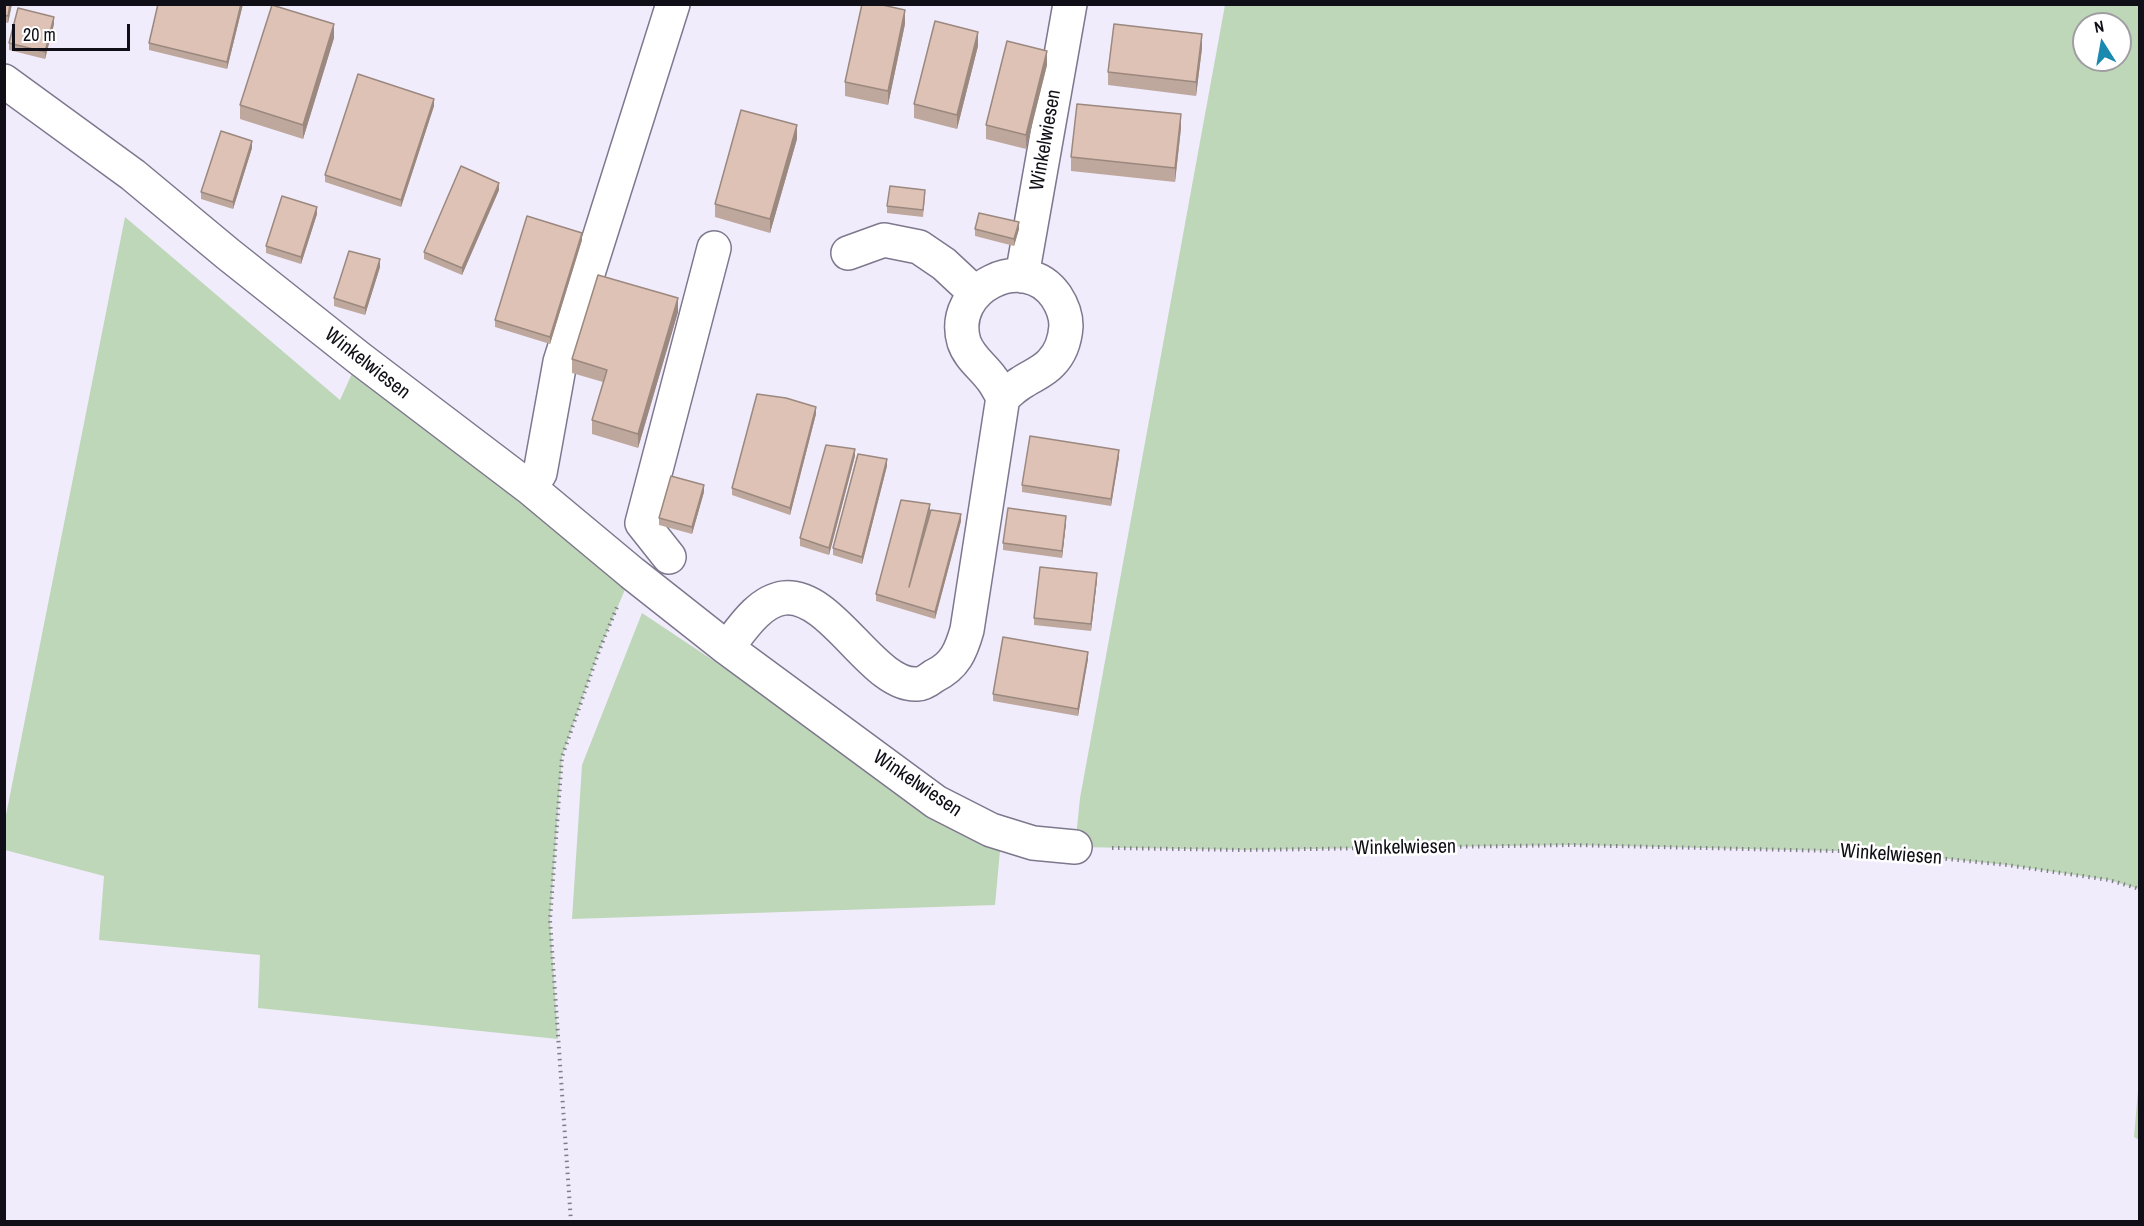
<!DOCTYPE html>
<style>
body{margin:0}
#map{position:relative;width:2144px;height:1226px;overflow:hidden;background:#f1ecfc;font-family:"Archivo Narrow",sans-serif}
canvas{display:block}
.frame{position:absolute;inset:0;border:6px solid #100e16;pointer-events:none}
.north{position:absolute;left:2072px;top:12px;width:60px;height:60px;box-sizing:border-box;background:#fff;border:2px solid #9f9fa2;border-radius:50%;rotate:349deg;font-size:16px;font-weight:700;line-height:24px;text-align:center;color:#100e16}
.north::after{content:'';display:block;margin:auto;width:21px;height:27px;background:#1a89af;clip-path:polygon(50% 0,100% 100%,50% 72%,0 100%)}
.scale{position:absolute;left:12px;top:24px;width:118px;height:27px;box-sizing:border-box;border:3px solid #100e16;border-top:0;padding-left:8px;font-size:18px;line-height:21px;white-space:nowrap;color:#100e16;-webkit-text-stroke:4px #fff;paint-order:stroke}
</style>
<div id="map">
<canvas width="2144" height="1226"></canvas>
<div class="frame"></div>
<div class="north">N</div>
<div class="scale">20 m</div>
</div>
<script>
const ctx = document.querySelector('canvas').getContext('2d');
ctx.lineJoin = 'round';
function fillPath(path, color) {
  ctx.fillStyle = color;
  ctx.fill(path, 'evenodd');
}
function strokePath(path, color, width, dash) {
  ctx.strokeStyle = color;
  ctx.lineWidth = width;
  ctx.lineCap = dash ? 'butt' : 'round';
  ctx.setLineDash(dash || []);
  ctx.stroke(path);
}
function label(font, color, halo, rows, align = 'center') {
  ctx.font = font + ' "Archivo Narrow",sans-serif';
  ctx.lineWidth = 5;
  ctx.setLineDash([]);
  ctx.textBaseline = 'middle';
  ctx.strokeStyle = halo;
  ctx.fillStyle = color;
  for (const [text, x, y, turn = 0] of rows) {
    ctx.save();
    ctx.translate(x, y);
    ctx.rotate((+turn || 0) * Math.PI / 180);
    ctx.textAlign = isNaN(turn) ? turn : align;
    if (halo) ctx.strokeText(text, 0, 0);
    ctx.fillText(text, 0, 0);
    ctx.restore();
  }
}
fillPath(new Path2D(`
 M 1225,5 L 2139,5 L 2139,889 L 2109,880 L 2007,865 L 1879,852 L 1571,845 L 1246,850 L 1075,847 L 1080,798 ZM 2084,24 L 2120,24 L 2120,60 L 2084,60 Z
 M 125,217 L 340,400 L 359,358 L 632,573 L 599,651 L 562,757 L 550,920 L 558,1039 L 258,1008 L 260,955 L 99,940 L 104,876 L 5,850 L 5,820 Z
 M 642,613 L 1000,851 L 995,905 L 572,919 L 582,765 Z
 M 2139,1079 L 2139,1140 L 2134,1137 Z`), '#bed7b8');
const minor = new Path2D(`
 M 4,81 L 133,175 L 228,254 L 359,358 L 530,488 L 632,573 L 727,648 L 936,802 L 991,830 L 1033,843 L 1075,847
 M 848,253 L 884,240 L 919,247 L 944,264 L 974,292
 M 1022,276 L 1070,4
 M 530,488 L 540,473 L 560,362 L 673,4
 M 669,557 L 642,523 L 714,248
 M 727,648 C 741,630 759,601 784,598 C 833,593 873,688 918,684 C 923,684 930,679 934,676 C 955,666 961,651 967,630 L 1003,397 C 999,391 996,384 991,378 C 982,366 969,357 964,342 C 948,288 1024,250 1056,296 C 1062,305 1066,315 1066,326 C 1065,340 1061,353 1051,363 C 1043,372 1031,376 1021,383 C 1014,387 1009,393 1003,397`);
strokePath(minor, '#7e778e', 36);
strokePath(new Path2D(`
 M 1112,848 L 1246,850 L 1571,845 L 1879,852 L 2007,865 L 2109,880 L 2140,889
 M 571,1222 L 550,920 L 562,757 L 599,651 L 617,607`), '#807d89', 4, [1.5, 4.5]);
strokePath(minor, '#fff', 33);
fillPath(new Path2D(`
 M 4,4 L 12,4 L 8,23 L 4,22 Z
 M 158,4 L 243,4 L 227,69 L 149,50 L 149,43 Z
 M 54,24 L 45,59 L 9,50 L 9,43 Z
 M 905,24 L 888,105 L 845,96 L 845,82 Z
 M 334,38 L 303,139 L 240,119 L 240,105 Z
 M 978,46 L 957,129 L 914,118 L 914,104 Z
 M 1202,48 L 1196,96 L 1108,85 L 1108,72 Z
 M 1047,65 L 1026,149 L 986,139 L 986,125 Z
 M 434,106 L 401,207 L 325,182 L 325,175 Z
 M 1181,128 L 1175,182 L 1071,171 L 1071,157 Z
 M 797,139 L 770,233 L 715,217 L 715,204 Z
 M 252,148 L 233,209 L 201,199 L 201,192 Z
 M 499,190 L 462,275 L 424,259 L 424,252 Z
 M 925,197 L 923,217 L 887,213 L 887,206 Z
 M 317,214 L 301,264 L 266,253 L 266,246 Z
 M 975,229 L 1019,229 L 1014,246 L 975,236 Z
 M 582,240 L 550,344 L 495,327 L 495,320 Z
 M 380,267 L 365,315 L 334,306 L 334,298 Z
 M 678,312 L 638,448 L 592,434 L 592,420 L 603,382 L 572,373 L 572,359 Z
 M 816,414 L 790,515 L 732,495 L 732,488 Z
 M 855,456 L 829,555 L 800,546 L 800,538 Z
 M 1119,457 L 1111,506 L 1022,492 L 1022,485 Z
 M 887,466 L 862,564 L 833,555 L 833,548 Z
 M 704,492 L 692,534 L 659,525 L 659,518 Z
 M 930,511 L 961,521 L 935,619 L 876,601 L 876,594 Z
 M 1066,523 L 1062,558 L 1003,550 L 1003,543 Z
 M 1097,580 L 1091,631 L 1034,625 L 1034,618 Z
 M 1088,659 L 1078,716 L 993,701 L 993,694 Z`), '#bea79c');
fillPath(new Path2D(`
 M 10,4 L 12,4 L 8,23 L 8,16 Z
 M 241,4 L 243,4 L 227,69 L 227,62 Z
 M 905,10 L 905,24 L 888,105 L 888,91 Z
 M 54,17 L 54,24 L 45,59 L 45,52 Z
 M 334,24 L 334,38 L 303,139 L 303,125 Z
 M 978,32 L 978,46 L 957,129 L 957,115 Z
 M 1202,34 L 1202,48 L 1196,96 L 1196,82 Z
 M 1047,51 L 1047,65 L 1026,149 L 1026,135 Z
 M 434,99 L 434,106 L 401,207 L 401,200 Z
 M 1181,114 L 1181,128 L 1175,182 L 1175,168 Z
 M 797,125 L 797,139 L 770,233 L 770,219 Z
 M 252,141 L 252,148 L 233,209 L 233,202 Z
 M 499,183 L 499,190 L 462,275 L 462,268 Z
 M 317,207 L 317,214 L 301,264 L 301,257 Z
 M 1019,222 L 1019,229 L 1014,246 L 1014,239 Z
 M 582,233 L 582,240 L 550,344 L 550,337 Z
 M 380,259 L 380,267 L 365,315 L 365,308 Z
 M 678,298 L 678,312 L 638,448 L 638,434 Z
 M 816,407 L 816,414 L 790,515 L 790,508 Z
 M 855,449 L 855,456 L 829,555 L 829,548 Z
 M 1119,450 L 1119,457 L 1111,506 L 1111,499 Z
 M 887,459 L 887,466 L 862,564 L 862,557 Z
 M 704,485 L 704,492 L 692,534 L 692,527 Z
 M 930,504 L 930,511 L 909,587 Z
 M 961,514 L 961,521 L 935,619 L 935,612 Z
 M 1066,516 L 1066,523 L 1062,558 L 1062,551 Z
 M 1097,573 L 1097,580 L 1091,631 L 1091,624 Z
 M 1088,652 L 1088,659 L 1078,716 L 1078,709 Z`), '#9b887f');
const building = new Path2D(`
 M 4,4 L 10,4 L 8,16 L 4,15 Z
 M 158,4 L 241,4 L 227,62 L 149,43 Z
 M 862,4 L 878,4 L 905,10 L 888,91 L 845,82 Z
 M 272,5 L 334,24 L 303,125 L 240,105 Z
 M 18,8 L 54,17 L 45,52 L 9,43 Z
 M 935,21 L 978,32 L 957,115 L 914,104 Z
 M 1114,24 L 1202,34 L 1196,82 L 1108,72 Z
 M 1007,41 L 1047,51 L 1026,135 L 986,125 Z
 M 358,74 L 434,99 L 401,200 L 325,175 Z
 M 1077,104 L 1181,114 L 1175,168 L 1071,157 Z
 M 741,110 L 797,125 L 770,219 L 715,204 Z
 M 221,131 L 252,141 L 233,202 L 201,192 Z
 M 461,166 L 499,183 L 462,268 L 424,252 Z
 M 890,186 L 925,190 L 923,210 L 887,206 Z
 M 282,196 L 317,207 L 301,257 L 266,246 Z
 M 979,213 L 1019,222 L 1014,239 L 975,229 Z
 M 527,216 L 582,233 L 550,337 L 495,320 Z
 M 349,251 L 380,259 L 365,308 L 334,298 Z
 M 598,275 L 678,298 L 638,434 L 592,420 L 607,370 L 572,359 Z
 M 757,394 L 786,398 L 816,407 L 790,508 L 732,488 Z
 M 1030,436 L 1119,450 L 1111,499 L 1022,485 Z
 M 826,445 L 855,449 L 829,548 L 800,538 Z
 M 858,454 L 887,459 L 862,557 L 833,548 Z
 M 671,476 L 704,485 L 692,527 L 659,518 Z
 M 901,500 L 930,504 L 909,587 L 931,510 L 961,514 L 935,612 L 876,594 Z
 M 1008,508 L 1066,516 L 1062,551 L 1003,543 Z
 M 1040,567 L 1097,573 L 1091,624 L 1034,618 Z
 M 1003,637 L 1088,652 L 1078,709 L 993,694 Z`);
fillPath(building, '#ddc2b5');
strokePath(building, '#9b887f', 1.5);
label('20px', '#100e16', '#fff', [
 ["Winkelwiesen",1046,140,-80],
 ["Winkelwiesen",367,364,38],
 ["Winkelwiesen",917,784,34],
 ["Winkelwiesen",1405,848,-1],
 ["Winkelwiesen",1891,855,4]
]);
</script>
